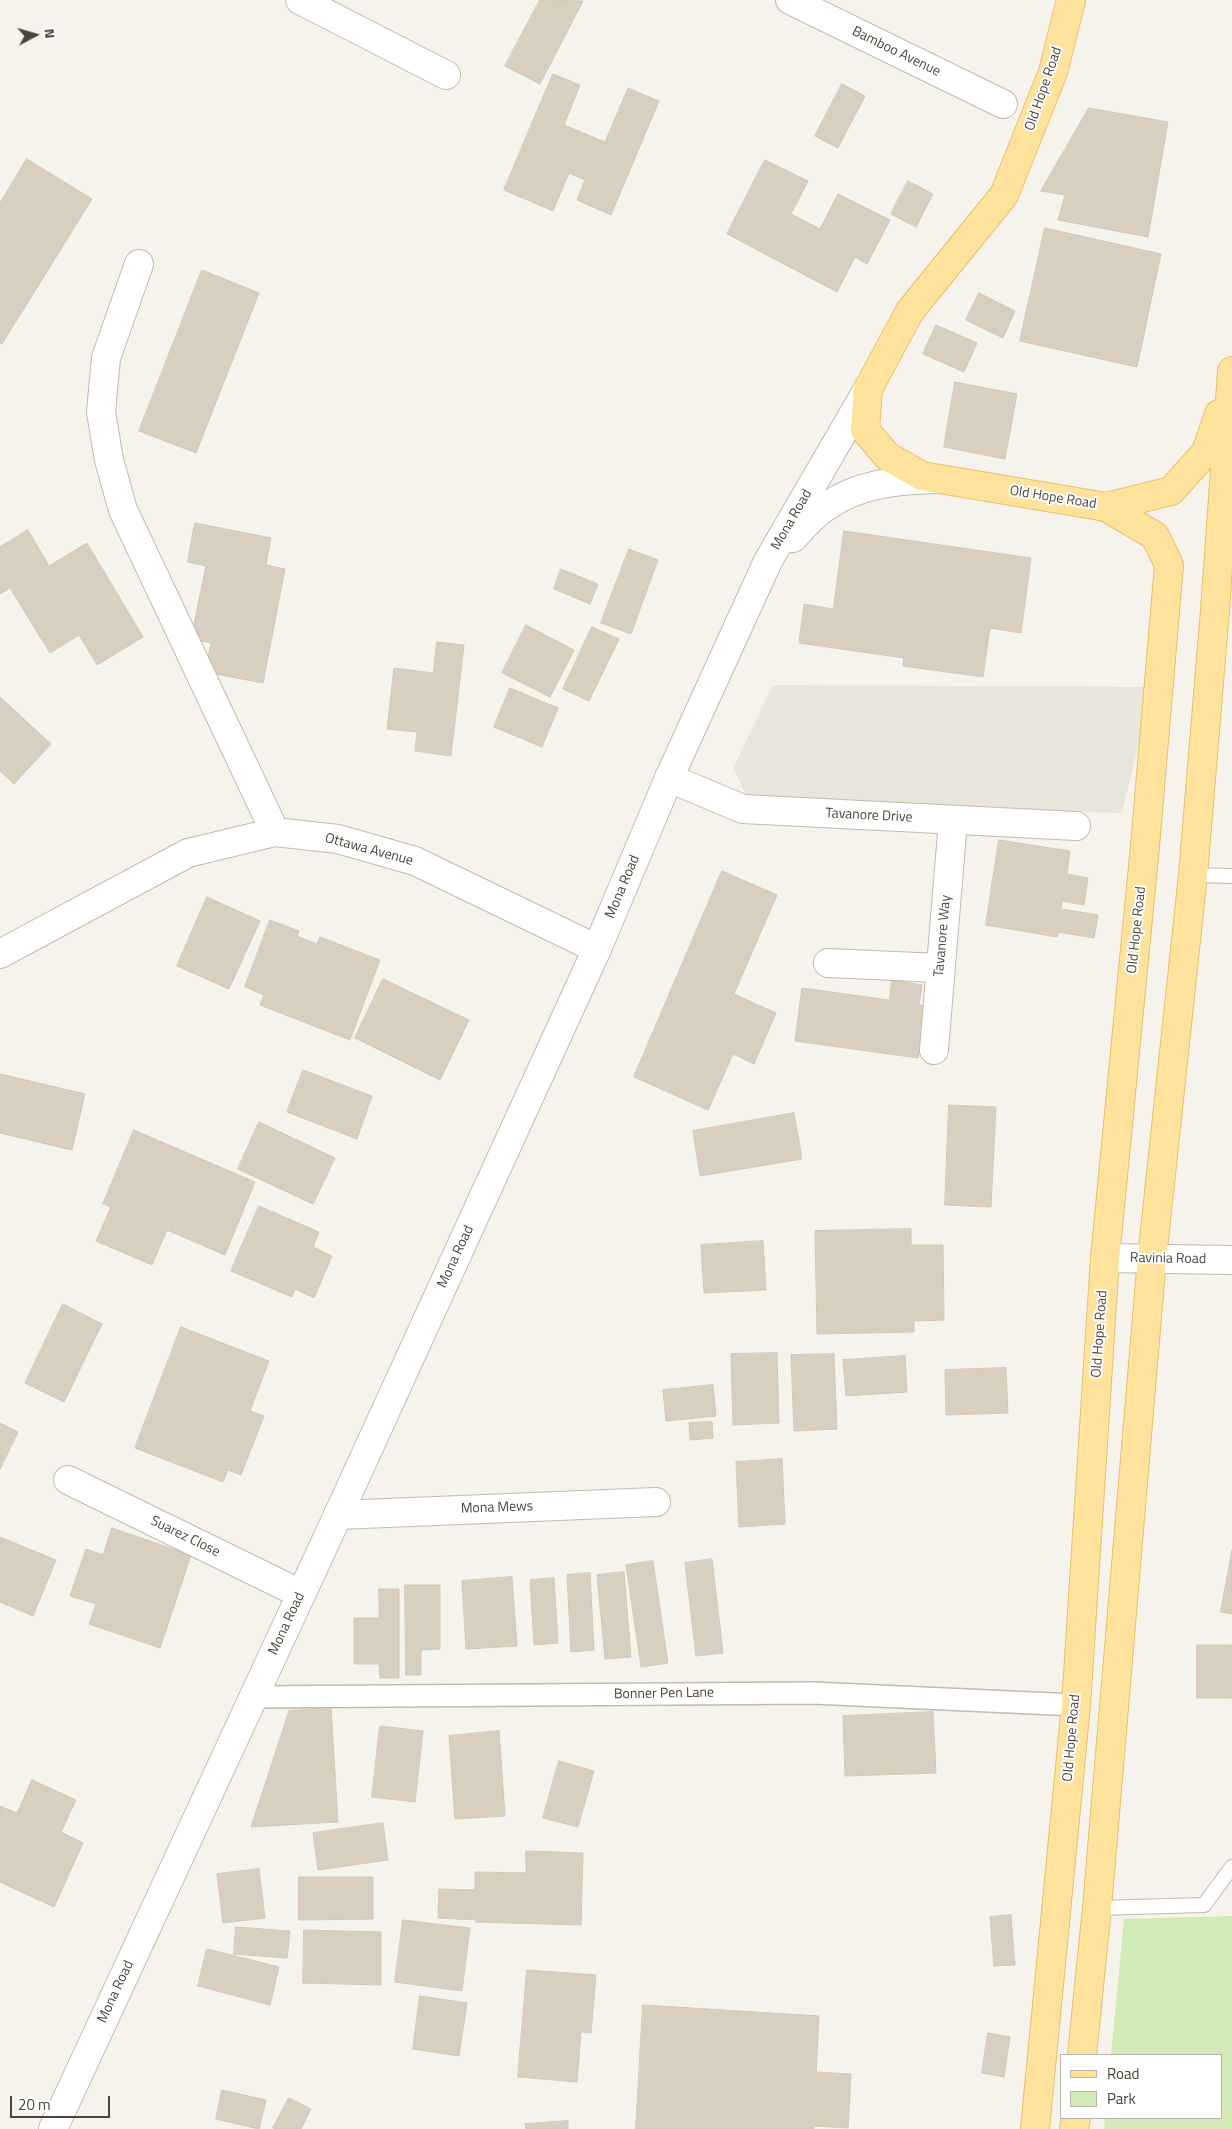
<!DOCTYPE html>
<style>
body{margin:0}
#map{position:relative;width:1232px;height:2129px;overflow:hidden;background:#f6f3ec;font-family:"Titillium Web",sans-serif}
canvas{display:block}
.legend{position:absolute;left:1060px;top:2054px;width:162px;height:65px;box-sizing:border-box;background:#fff;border:1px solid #b7b4b0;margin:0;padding:6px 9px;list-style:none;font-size:15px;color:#4b4439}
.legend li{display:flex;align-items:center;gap:10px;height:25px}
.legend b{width:25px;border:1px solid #b7b4b0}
.north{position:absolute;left:10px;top:10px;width:50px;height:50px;-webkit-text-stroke:4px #fff;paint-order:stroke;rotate:84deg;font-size:14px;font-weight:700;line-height:20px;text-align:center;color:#4b4439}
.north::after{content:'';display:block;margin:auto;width:18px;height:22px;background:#4b4439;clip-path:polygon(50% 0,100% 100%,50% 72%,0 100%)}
.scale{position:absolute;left:10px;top:2096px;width:100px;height:22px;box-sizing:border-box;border:2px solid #4b4439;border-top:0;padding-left:6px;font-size:15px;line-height:18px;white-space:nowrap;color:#4b4439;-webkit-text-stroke:4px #fff;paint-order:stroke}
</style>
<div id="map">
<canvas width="1232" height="2129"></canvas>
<ul class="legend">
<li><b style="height:6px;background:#ffe39c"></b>Road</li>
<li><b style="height:14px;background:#d2eab5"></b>Park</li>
</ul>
<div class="north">N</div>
<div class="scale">20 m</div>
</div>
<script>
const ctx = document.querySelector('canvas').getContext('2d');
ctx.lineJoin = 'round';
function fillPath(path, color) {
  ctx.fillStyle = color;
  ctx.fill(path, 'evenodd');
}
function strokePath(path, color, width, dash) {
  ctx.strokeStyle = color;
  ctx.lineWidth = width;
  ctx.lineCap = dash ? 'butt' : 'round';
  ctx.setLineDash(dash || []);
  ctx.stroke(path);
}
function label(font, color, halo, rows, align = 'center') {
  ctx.font = font + ' "Titillium Web",sans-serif';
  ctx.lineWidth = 4;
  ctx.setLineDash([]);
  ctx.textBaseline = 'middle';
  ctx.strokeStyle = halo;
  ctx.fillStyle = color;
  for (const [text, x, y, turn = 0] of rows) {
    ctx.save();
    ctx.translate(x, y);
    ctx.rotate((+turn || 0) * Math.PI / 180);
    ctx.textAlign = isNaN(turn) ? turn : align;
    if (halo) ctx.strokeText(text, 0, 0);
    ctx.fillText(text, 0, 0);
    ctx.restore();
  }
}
fillPath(new Path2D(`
 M 773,685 L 1152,687 L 1122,813 L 751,805 L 733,768 Z`), '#eae5da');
fillPath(new Path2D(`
 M 1232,1916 L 1232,2129 L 1104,2129 L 1105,2118 L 1221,2118 L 1221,2055 L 1111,2055 L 1124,1919 Z`), '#d2eab5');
const building = new Path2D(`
 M 540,0 L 583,1 L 540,84 L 505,66 Z
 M 553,74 L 580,85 L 564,125 L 605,142 L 628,88 L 659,101 L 611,215 L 577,200 L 585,180 L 569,173 L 553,211 L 504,190 Z
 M 842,84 L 865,96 L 838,148 L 815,136 Z
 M 1089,108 L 1168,122 L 1148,237 L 1058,220 L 1065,195 L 1041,191 Z
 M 27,159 L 92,199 L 2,344 L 0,343 L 0,203 Z
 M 765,160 L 808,181 L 791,214 L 820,229 L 838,194 L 890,220 L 867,264 L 855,257 L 837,292 L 727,234 Z
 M 908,181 L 933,194 L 916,227 L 891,214 Z
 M 1045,228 L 1161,254 L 1137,367 L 1020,341 Z
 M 202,270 L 259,293 L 196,453 L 139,431 Z
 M 979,293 L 1015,311 L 1003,338 L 966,320 Z
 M 936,325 L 977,343 L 964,372 L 923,354 Z
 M 955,382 L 1017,394 L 1005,459 L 944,447 Z
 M 195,523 L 271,538 L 266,565 L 285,569 L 263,683 L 205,672 L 211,643 L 191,639 L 206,566 L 188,562 Z
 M 28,530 L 49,566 L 87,543 L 143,637 L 97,665 L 79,635 L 50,653 L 10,588 L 0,594 L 0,547 Z
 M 844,531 L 1031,558 L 1021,633 L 990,628 L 983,677 L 903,666 L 904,658 L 799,643 L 804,604 L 833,609 Z
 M 629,549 L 658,560 L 631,634 L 601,623 Z
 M 561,569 L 598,584 L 590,604 L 554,589 Z
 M 526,625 L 574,650 L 550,697 L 502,673 Z
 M 592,627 L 619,639 L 589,701 L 563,689 Z
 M 437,642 L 464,645 L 451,756 L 415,751 L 417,732 L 387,729 L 394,668 L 433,673 Z
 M 510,688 L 558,708 L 542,747 L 494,727 Z
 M 0,697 L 51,744 L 14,784 L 0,771 Z
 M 999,840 L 1070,851 L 1067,874 L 1088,878 L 1084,905 L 1062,901 L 1061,909 L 1098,915 L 1094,938 L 1058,932 L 1057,937 L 986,925 Z
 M 722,871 L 777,895 L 734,994 L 776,1013 L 754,1064 L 733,1054 L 708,1110 L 634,1077 Z
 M 207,897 L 260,921 L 229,989 L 177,966 Z
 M 270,920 L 299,931 L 297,936 L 317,944 L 320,937 L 380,960 L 350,1040 L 260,1005 L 264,995 L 245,987 Z
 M 383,979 L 469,1020 L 440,1080 L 355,1038 Z
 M 892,980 L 922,985 L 919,1005 L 925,1006 L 918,1058 L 795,1041 L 802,988 L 889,1000 Z
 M 303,1070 L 372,1096 L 357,1139 L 287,1112 Z
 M 0,1074 L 85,1094 L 72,1150 L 0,1133 Z
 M 949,1105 L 996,1107 L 991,1207 L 945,1205 Z
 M 794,1113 L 802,1159 L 700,1176 L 693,1131 Z
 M 259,1122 L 335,1158 L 313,1204 L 238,1169 Z
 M 134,1130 L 255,1182 L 225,1255 L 167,1230 L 152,1265 L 96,1241 L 111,1207 L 103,1204 Z
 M 259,1206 L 319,1232 L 313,1247 L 332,1256 L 314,1298 L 295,1289 L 292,1297 L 231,1271 Z
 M 911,1229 L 911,1245 L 943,1245 L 944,1320 L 914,1321 L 914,1332 L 817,1334 L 815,1231 Z
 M 763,1241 L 766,1290 L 704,1293 L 701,1245 Z
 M 63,1304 L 102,1324 L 64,1402 L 25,1383 Z
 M 181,1327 L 269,1361 L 250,1411 L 264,1416 L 241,1475 L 228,1470 L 223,1482 L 135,1448 Z
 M 777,1353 L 779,1423 L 733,1425 L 731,1354 Z
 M 834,1354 L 837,1429 L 794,1431 L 791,1355 Z
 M 905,1356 L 907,1392 L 846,1396 L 843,1360 Z
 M 1006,1368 L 1008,1413 L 946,1415 L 945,1370 Z
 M 713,1385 L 716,1416 L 666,1421 L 663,1390 Z
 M 712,1422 L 713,1438 L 690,1440 L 689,1423 Z
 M 0,1423 L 18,1432 L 0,1469 Z
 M 782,1459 L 785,1524 L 739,1527 L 736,1462 Z
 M 112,1528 L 191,1555 L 160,1648 L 89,1624 L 96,1604 L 70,1596 L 86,1549 L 103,1555 Z
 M 0,1537 L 56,1560 L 33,1616 L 0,1602 Z
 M 1232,1550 L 1232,1614 L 1221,1612 Z
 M 712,1559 L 723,1653 L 696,1656 L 685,1563 Z
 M 653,1561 L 668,1663 L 641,1667 L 626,1565 Z
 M 624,1572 L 631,1657 L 605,1659 L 597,1575 Z
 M 590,1573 L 594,1650 L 571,1652 L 567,1575 Z
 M 512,1577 L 517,1646 L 466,1649 L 462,1581 Z
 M 554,1578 L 558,1643 L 534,1645 L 530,1580 Z
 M 405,1585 L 440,1585 L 440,1649 L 421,1650 L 421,1675 L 406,1675 Z
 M 379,1589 L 399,1589 L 399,1678 L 380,1678 L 379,1664 L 354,1664 L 354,1618 L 379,1618 Z
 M 1197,1645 L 1232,1645 L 1232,1698 L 1197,1698 Z
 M 331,1708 L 338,1822 L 251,1827 L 289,1711 Z
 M 933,1712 L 936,1773 L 845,1776 L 843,1716 Z
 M 380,1726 L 423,1731 L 415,1802 L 372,1797 Z
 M 499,1731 L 505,1816 L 455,1819 L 449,1736 Z
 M 559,1761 L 594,1771 L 578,1827 L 543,1818 Z
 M 32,1780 L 76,1800 L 61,1832 L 83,1843 L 54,1907 L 0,1882 L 0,1806 L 17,1813 Z
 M 383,1823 L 388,1860 L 318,1870 L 313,1833 Z
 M 526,1851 L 583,1853 L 581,1925 L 475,1922 L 476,1920 L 438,1918 L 439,1889 L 475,1890 L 475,1872 L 526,1873 Z
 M 259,1869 L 265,1918 L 223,1923 L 217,1874 Z
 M 299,1877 L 373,1877 L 373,1919 L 299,1920 Z
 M 1011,1915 L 1015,1965 L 994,1966 L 990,1917 Z
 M 403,1920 L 470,1928 L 462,1991 L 395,1982 Z
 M 236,1927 L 290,1931 L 287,1958 L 234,1954 Z
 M 304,1930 L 381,1932 L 381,1985 L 303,1983 Z
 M 207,1949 L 279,1967 L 270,2005 L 198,1986 Z
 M 527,1970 L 596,1975 L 591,2033 L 581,2032 L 577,2082 L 518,2077 Z
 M 420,1996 L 467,2003 L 459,2056 L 413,2049 Z
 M 643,2005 L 819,2016 L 816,2072 L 851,2074 L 848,2128 L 814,2126 L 814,2129 L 636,2129 Z
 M 988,2033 L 1010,2037 L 1004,2077 L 982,2073 Z
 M 222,2090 L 266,2100 L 259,2129 L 216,2119 Z
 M 289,2098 L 311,2109 L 301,2129 L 275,2129 L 273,2128 Z
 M 568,2121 L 568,2129 L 526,2129 L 525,2124 Z`);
fillPath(building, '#d8cfc1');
strokePath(building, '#d3c7b4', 1);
const service = new Path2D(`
 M 1193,875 L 1232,876
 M 1097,1908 L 1204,1905 L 1232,1867`);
const pedestrian = new Path2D(`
 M 252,1697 L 813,1693 L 1076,1705`);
const minor = new Path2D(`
 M 300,0 L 446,75
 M 790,0 L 1003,104
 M 139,264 L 106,358 L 101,412 L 109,460 L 123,510 L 275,832
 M 669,778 L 743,809 L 1076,826
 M 0,954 L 188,853 L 275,832 L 338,839 L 415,861 L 597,949
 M 828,963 L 940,968
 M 934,1050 L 953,821
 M 1105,1258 L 1232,1260
 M 68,1480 L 301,1594
 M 338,1515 L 656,1502`);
const tertiary = new Path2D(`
 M 793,538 C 802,528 812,516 824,508 C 857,484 896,480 936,479
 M 53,2129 L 338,1515 L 597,949 L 669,778 L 768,561 L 868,389`);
const primary = new Path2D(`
 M 1106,507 L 1171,491 L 1206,452 L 1219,414
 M 1082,2055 L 1097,1908 L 1152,1258 L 1193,875 L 1215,610 L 1232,371
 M 1035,2129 L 1076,1705 L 1105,1258 L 1145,846 L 1169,565 L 1155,536 L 1106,507 L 922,476 L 887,456 L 865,430 L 868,389 L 910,311 L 1004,195 L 1053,72 L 1071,0
 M 1074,2129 L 1076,2118`);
strokePath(service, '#c2bbae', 16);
strokePath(pedestrian, '#c2bbae', 24);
strokePath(minor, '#c2bbae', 30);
strokePath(tertiary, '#c2bbae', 30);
strokePath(primary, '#e6c16a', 30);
strokePath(service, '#fff', 14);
strokePath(pedestrian, '#fff', 21);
strokePath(minor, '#fff', 28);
strokePath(tertiary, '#fff', 28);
strokePath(primary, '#ffe39c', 28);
label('14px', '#4b4439', '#fff', [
 ["Bamboo Avenue",896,52,26],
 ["Old Hope Road",1044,89,-71],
 ["Old Hope Road",1053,498,9],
 ["Mona Road",792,520,-60],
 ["Tavanore Drive",869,816,3],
 ["Ottawa Avenue",369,850,15],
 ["Mona Road",623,887,-67],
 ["Old Hope Road",1137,930,-84],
 ["Tavanore Way",943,936,-85],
 ["Mona Road",456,1257,-65],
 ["Ravinia Road",1168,1259,1],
 ["Old Hope Road",1100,1334,-86],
 ["Mona Mews",497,1508,-2],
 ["Suarez Close",185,1537,26],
 ["Mona Road",287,1624,-65],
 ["Bonner Pen Lane",664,1694,-1],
 ["Old Hope Road",1072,1738,-85],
 ["Mona Road",116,1992,-65]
]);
</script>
